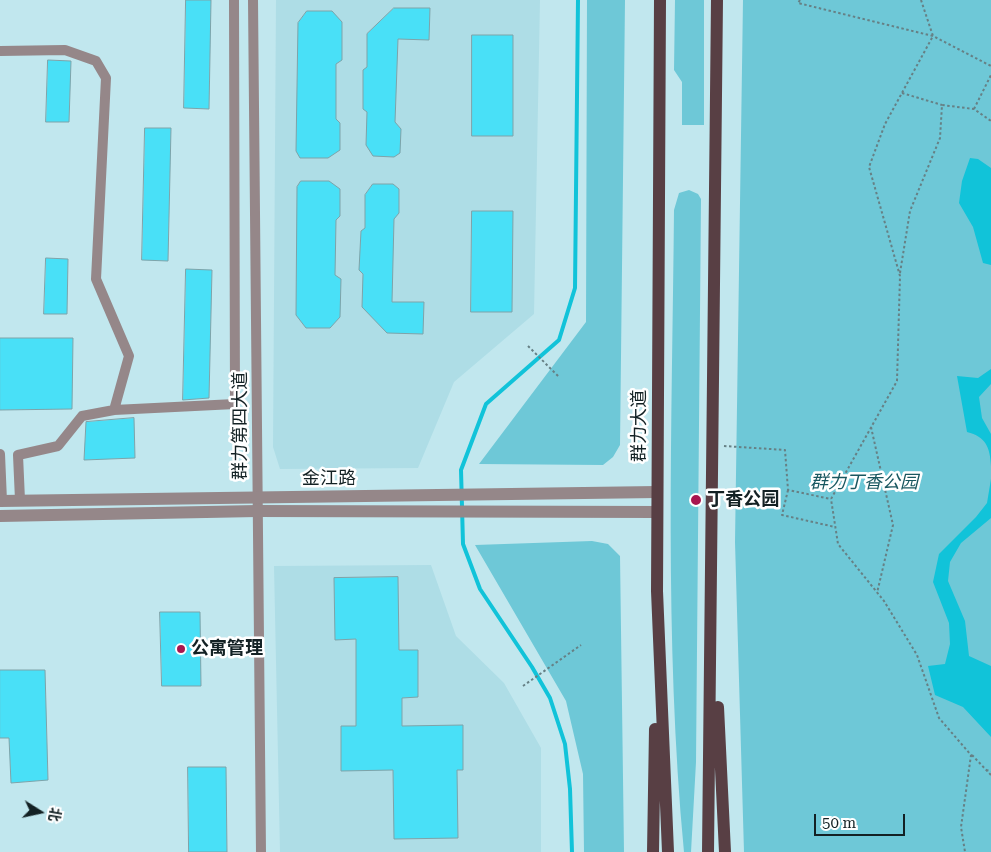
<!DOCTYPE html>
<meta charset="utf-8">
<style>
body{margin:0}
#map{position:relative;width:991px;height:852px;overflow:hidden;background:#c1e7ee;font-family:"Roboto Serif","Noto Sans SC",serif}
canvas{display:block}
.north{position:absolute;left:15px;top:787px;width:50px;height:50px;-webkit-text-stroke:4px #fff;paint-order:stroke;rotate:100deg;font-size:14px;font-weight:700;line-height:20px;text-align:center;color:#132124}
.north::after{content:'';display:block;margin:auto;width:18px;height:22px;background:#132124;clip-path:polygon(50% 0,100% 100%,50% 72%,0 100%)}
.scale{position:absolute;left:814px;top:814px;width:91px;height:22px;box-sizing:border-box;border:2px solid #132124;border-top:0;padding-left:6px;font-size:15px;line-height:18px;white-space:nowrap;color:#132124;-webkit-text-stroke:4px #fff;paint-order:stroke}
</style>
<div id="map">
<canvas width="991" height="852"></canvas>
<div class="north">北</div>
<div class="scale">50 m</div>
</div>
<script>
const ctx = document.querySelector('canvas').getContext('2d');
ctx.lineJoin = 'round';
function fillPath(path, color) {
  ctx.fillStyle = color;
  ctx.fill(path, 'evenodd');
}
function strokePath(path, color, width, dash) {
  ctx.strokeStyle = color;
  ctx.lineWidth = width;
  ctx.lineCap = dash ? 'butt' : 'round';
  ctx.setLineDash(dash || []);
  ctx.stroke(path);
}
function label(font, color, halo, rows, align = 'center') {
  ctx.font = font + ' "Roboto Serif","Noto Sans SC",serif';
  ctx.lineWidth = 5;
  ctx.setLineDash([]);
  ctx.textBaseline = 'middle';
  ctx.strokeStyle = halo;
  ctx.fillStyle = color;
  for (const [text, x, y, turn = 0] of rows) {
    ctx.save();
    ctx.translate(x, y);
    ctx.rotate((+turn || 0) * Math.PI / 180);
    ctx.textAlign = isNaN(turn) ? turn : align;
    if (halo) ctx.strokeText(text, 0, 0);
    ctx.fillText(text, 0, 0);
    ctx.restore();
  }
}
fillPath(new Path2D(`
 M 276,0 L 540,0 L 534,314 L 454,382 L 418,468 L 280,469 L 273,447 Z
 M 431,565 L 456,636 L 504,683 L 541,748 L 541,852 L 280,852 L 274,566 Z`), '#aedde6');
fillPath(new Path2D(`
 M 587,0 L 625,0 L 620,445 L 613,457 L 603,465 L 479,464 L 586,322 Z
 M 675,0 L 704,0 L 704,125 L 682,125 L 682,82 L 674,70 Z
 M 743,0 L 991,0 L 991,852 L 744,852 L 735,542 Z
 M 689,190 L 698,194 L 701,199 L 696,762 L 691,852 L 684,852 C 664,639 672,424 674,210 L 679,193 Z
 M 592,541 L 608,544 L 620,556 L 624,852 L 584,852 L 583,774 L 566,701 L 475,545 Z`), '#6ec8d7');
fillPath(new Path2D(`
 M 970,158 L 978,159 L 991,168 L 991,265 L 983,263 L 973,227 L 959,203 L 962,181 Z
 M 991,369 L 991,384 L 979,397 L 982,418 L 991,434 L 991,466 C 990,447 986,437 967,432 L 957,376 L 978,378 Z
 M 991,479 L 991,518 L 961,543 L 950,562 L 948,581 L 965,621 L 969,656 L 991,666 L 991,737 L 963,707 L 935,695 L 928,666 L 945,664 L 950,644 L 949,623 L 933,582 L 939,554 L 976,517 L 987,503 Z`), '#11c3d9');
strokePath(new Path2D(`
 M 572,852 L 570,789 L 565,744 L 550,698 L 532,667 L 480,589 L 463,544 L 461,470 L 486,404 L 559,340 L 575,288 L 578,0`), '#11c3d9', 4);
const building = new Path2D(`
 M 186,0 L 211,0 L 209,109 L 184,108 Z
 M 394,8 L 430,8 L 429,40 L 398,39 L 395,122 L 401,129 L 400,153 L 394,157 L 373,156 L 366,145 L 367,112 L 363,109 L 363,70 L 367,67 L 367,34 Z
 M 307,11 L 332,11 L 342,22 L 342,60 L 336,64 L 336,119 L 340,123 L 340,150 L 328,158 L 300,158 L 296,151 L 298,23 Z
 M 472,35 L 513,35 L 513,136 L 472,136 Z
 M 48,60 L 71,61 L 69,122 L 46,122 Z
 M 145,128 L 171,128 L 168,261 L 142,260 Z
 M 301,181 L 329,181 L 340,189 L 340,216 L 336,220 L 335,275 L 341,279 L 340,317 L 330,328 L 306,328 L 296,315 L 297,187 Z
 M 373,184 L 393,184 L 399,189 L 399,213 L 394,219 L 392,302 L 424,302 L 423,334 L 387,333 L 362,307 L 363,274 L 359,270 L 361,231 L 365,228 L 365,195 Z
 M 472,211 L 513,211 L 512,312 L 471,312 Z
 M 46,258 L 68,259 L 67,314 L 44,314 Z
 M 186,269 L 212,270 L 209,398 L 183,400 Z
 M 0,338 L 73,338 L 72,409 L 0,410 Z
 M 134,418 L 135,458 L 84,460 L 86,422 Z
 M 398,577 L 399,650 L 418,650 L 418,697 L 402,698 L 402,726 L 463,725 L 463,770 L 457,770 L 458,838 L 394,839 L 393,770 L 341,771 L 341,726 L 356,726 L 356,639 L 335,640 L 334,578 Z
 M 160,612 L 200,612 L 201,686 L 162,686 Z
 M 0,670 L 45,670 L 48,780 L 11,783 L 9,738 L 0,738 Z
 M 188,767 L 226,767 L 227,852 L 189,852 Z`);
fillPath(building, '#49e0f7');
strokePath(building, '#7ea3a9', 1);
strokePath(new Path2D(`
 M 800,0 L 798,3 L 933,36 L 991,66
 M 921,0 L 933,36 L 885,124 L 869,167 L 900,276 L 897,381 L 831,499 L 838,544 L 884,601 L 917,655 L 939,718 L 971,755 L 961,827 L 965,852
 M 902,93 L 942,105
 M 974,109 L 991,75
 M 900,273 L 910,211 L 940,138 L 942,105 L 974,109 L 991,121
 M 528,346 L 559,377
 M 871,427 L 893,525 L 877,593
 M 724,446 L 785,450 L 788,490 L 831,499
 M 788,490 L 782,515 L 835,527
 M 523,686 L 581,645
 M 972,755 L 991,775
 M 986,770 L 991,771`), '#668085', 2, [2.5, 2.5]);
strokePath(new Path2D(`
 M 253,0 L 261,852
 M 0,51 L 65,50 L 96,61 L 106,78 L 96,279 L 129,356 L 114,410
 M 0,454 L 2,501
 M 20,500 L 18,455 L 58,446 L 82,416 L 114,410 L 235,404 L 234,0`), '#958789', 10);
strokePath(new Path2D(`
 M 0,501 L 657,492
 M 0,516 L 257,511 L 657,512`), '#958789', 12);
strokePath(new Path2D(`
 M 660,0 L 657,591 L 668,852
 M 718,707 L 725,852
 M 653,852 L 655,729
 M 708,852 L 717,0`), '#583f44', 12);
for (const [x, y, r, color] of [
 [696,500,6,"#a8154f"],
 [181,649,5,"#a8154f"]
]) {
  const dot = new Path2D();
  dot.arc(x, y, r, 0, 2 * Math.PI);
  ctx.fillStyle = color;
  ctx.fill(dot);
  strokePath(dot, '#fff', 2);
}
label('18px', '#132124', '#fff', [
 ["群力第四大道",241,426,-90],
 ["群力大道",640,426,-90],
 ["金江路",329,479]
]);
label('italic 18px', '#195760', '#fff', [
 ["群力丁香公园",864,483]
]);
label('bold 18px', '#132124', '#fff', [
 ["丁香公园",707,500],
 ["公寓管理",191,649]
], 'left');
</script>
